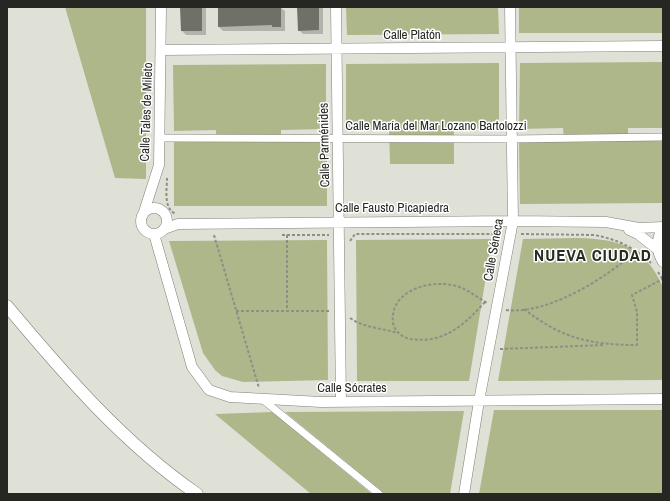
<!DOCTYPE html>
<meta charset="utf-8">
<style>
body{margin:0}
#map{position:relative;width:670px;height:501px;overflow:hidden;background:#dfe1d7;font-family:"Archivo Narrow",sans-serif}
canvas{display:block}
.frame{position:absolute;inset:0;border:8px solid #262723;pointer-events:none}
</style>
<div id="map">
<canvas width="670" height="501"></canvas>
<div class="frame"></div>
</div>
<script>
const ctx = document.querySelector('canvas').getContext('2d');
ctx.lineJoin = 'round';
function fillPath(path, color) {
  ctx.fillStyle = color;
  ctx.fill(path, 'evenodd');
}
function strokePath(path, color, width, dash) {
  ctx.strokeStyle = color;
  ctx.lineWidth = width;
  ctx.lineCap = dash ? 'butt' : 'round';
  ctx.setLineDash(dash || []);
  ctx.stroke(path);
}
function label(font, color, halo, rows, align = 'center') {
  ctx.font = font + ' "Archivo Narrow",sans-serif';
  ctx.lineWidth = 3;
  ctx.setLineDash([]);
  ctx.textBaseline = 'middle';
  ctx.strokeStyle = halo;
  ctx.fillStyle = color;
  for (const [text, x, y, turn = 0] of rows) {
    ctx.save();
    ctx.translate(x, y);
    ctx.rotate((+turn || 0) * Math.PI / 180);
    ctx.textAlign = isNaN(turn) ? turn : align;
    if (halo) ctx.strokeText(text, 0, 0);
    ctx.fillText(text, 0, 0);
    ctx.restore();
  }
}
fillPath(new Path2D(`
 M 65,7 L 146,7 L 146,179 L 115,178 Z
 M 346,7 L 498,7 L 499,34 L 347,35 Z
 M 519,7 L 663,7 L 663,33 L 519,33 Z
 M 663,62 L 663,128 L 628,128 L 628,139 L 663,139 L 663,203 L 520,204 L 519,140 L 564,139 L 563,128 L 519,129 L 520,63 Z
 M 499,63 L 499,128 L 454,129 L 454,164 L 390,164 L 389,129 L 346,130 L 346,64 Z
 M 326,64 L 326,129 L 281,130 L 281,140 L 327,141 L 327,206 L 174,206 L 174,141 L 216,141 L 216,130 L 174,131 L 173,65 Z
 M 578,238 C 618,239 645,246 663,287 L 663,380 L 498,381 L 523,239 Z
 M 492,239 L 469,381 L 357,381 L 356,240 Z
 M 327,240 L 328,380 L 243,382 L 222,376 L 215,370 L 203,353 L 169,241 Z
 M 494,410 L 663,410 L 663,494 L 479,494 Z
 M 464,411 L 450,494 L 385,494 L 285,412 Z
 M 273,412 L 372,494 L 311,494 L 215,414 Z`), '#adb789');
fillPath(new Path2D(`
 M 181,7 L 206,7 L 206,35 L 186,35 L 182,31 Z
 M 280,7 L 285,11 L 285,31 L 223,31 L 219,27 Z
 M 298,7 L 323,7 L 323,34 L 303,34 L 299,30 Z`), '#0003');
fillPath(new Path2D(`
 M 180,7 L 202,7 L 202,31 L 181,31 Z
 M 218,7 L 281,7 L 281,27 L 272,27 L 272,25 L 218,27 Z
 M 297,7 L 319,7 L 319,30 L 298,31 Z`), '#6f7169');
const pedestrian = new Path2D(`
 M 160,138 L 511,139 L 663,137
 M 262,399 L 379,494`);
const minor = new Path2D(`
 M 336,7 L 341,402
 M 161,50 L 663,46
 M141 221a13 13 0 1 1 26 0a13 13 0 1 1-26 0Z
 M 143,215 L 159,165 L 161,7
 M 663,228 C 656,239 656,251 663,262
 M 164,229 L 178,224 L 513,221 L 606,222 L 639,228 L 663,227
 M 629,230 L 638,234 L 657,249
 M 154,234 L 192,367 L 209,390 L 230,397 L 321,402 L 663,399
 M 464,494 L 479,401 L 513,221 L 510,7`);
const tertiary = new Path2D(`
 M 7,306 C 64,374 123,443 197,494`);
strokePath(pedestrian, '#7f8179', 8);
strokePath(minor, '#7f8179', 11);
strokePath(tertiary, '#7f8179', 13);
strokePath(new Path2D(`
 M 167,178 C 167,189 163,209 176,214
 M 521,234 L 594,235 C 616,239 634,247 651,263
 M 214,235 L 259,388
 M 282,235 L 329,235
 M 287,235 L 287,311 L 330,311
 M 350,241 L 355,234 L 492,234 L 499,238
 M 658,272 L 663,280
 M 485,302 C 464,325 444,344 410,339 C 402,337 395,332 393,323 C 389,292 427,280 452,285 C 465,287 475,296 487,303
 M 524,309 C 561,338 590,345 637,345 L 637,312 L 632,295 L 663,279
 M 506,310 C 548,315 606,278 636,251
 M 236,311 L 287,311
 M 350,318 C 364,328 382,328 398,333
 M 500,349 L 604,345`), '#8d8f87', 2, [3, 2]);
strokePath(pedestrian, '#fff', 7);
strokePath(minor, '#fff', 10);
strokePath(tertiary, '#fff', 12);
label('13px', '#262723', '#fff', [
 ["Calle Platón",412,36],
 ["Calle Tales de Mileto",147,112,-88],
 ["Calle María del Mar Lozano Bartolozzi",436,127],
 ["Calle Parménides",325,145,-91],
 ["Calle Fausto Picapiedra",392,209],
 ["Calle Séneca",494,250,-80],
 ["Calle Sócrates",352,389]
]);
ctx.letterSpacing = '1px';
label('bold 17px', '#282a23', '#fff', [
 ["NUEVA CIUDAD",593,256]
]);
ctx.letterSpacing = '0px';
</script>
